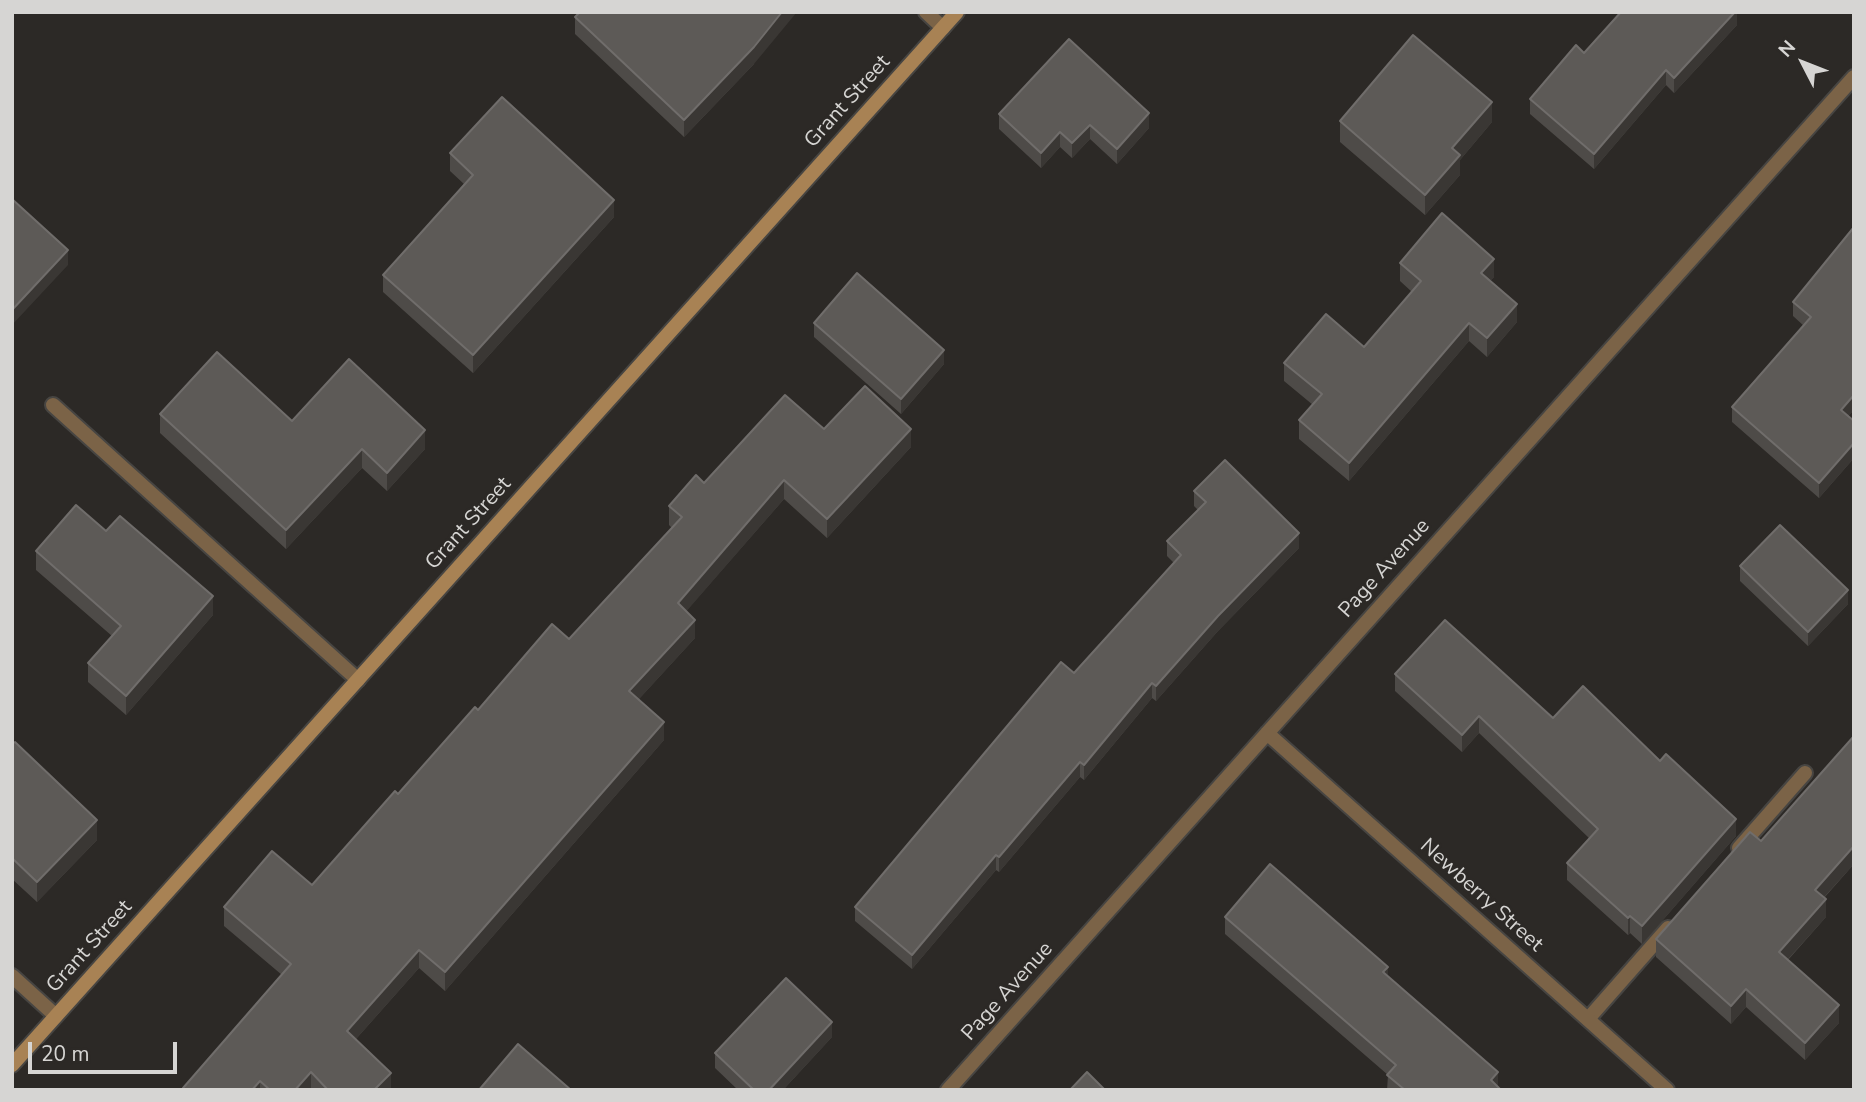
<!DOCTYPE html>
<style>
body{margin:0}
#map{position:relative;width:1866px;height:1102px;overflow:hidden;background:#2c2926;font-family:"Nunito Sans",sans-serif}
canvas{display:block}
.frame{position:absolute;inset:0;border:14px solid #d6d5d3;pointer-events:none}
.north{position:absolute;left:1768px;top:28px;width:70px;height:70px;-webkit-text-stroke:5px #2c2926;paint-order:stroke;rotate:312deg;font-size:19px;font-weight:700;line-height:28px;text-align:center;color:#d6d5d3}
.north::after{content:'';display:block;margin:auto;width:24px;height:32px;background:#d6d5d3;clip-path:polygon(50% 0,100% 100%,50% 72%,0 100%)}
.scale{position:absolute;left:28px;top:1042px;width:149px;height:32px;box-sizing:border-box;border:4px solid #d6d5d3;border-top:0;padding-left:9px;font-size:21px;line-height:24px;white-space:nowrap;color:#d6d5d3;-webkit-text-stroke:5px #2c2926;paint-order:stroke}
</style>
<div id="map">
<canvas width="1866" height="1102"></canvas>
<div class="frame"></div>
<div class="north">N</div>
<div class="scale">20 m</div>
</div>
<script>
const ctx = document.querySelector('canvas').getContext('2d');
ctx.lineJoin = 'round';
function strokePath(path, color, width, dash) {
  ctx.strokeStyle = color;
  ctx.lineWidth = width;
  ctx.lineCap = dash ? 'butt' : 'round';
  ctx.setLineDash(dash || []);
  ctx.stroke(path);
}
function fillPath(path, color) {
  ctx.fillStyle = color;
  ctx.fill(path, 'evenodd');
}
function label(font, color, halo, rows, align = 'center') {
  ctx.font = font + ' "Nunito Sans",sans-serif';
  ctx.lineWidth = 5;
  ctx.setLineDash([]);
  ctx.textBaseline = 'middle';
  ctx.strokeStyle = halo;
  ctx.fillStyle = color;
  for (const [text, x, y, turn = 0] of rows) {
    ctx.save();
    ctx.translate(x, y);
    ctx.rotate((+turn || 0) * Math.PI / 180);
    ctx.textAlign = isNaN(turn) ? turn : align;
    if (halo) ctx.strokeText(text, 0, 0);
    ctx.fillText(text, 0, 0);
    ctx.restore();
  }
}
const lane = new Path2D(`
 M 926,12 L 943,28
 M 53,405 L 358,680
 M 1739,848 L 1805,773
 M 1588,1019 L 1668,928`);
const street = new Path2D(`
 M 1267,733 L 1667,1090
 M 12,976 L 56,1016
 M 948,1090 L 1854,77`);
const secondary = new Path2D(`
 M 12,1065 L 957,12`);
strokePath(lane, '#474542', 18);
strokePath(street, '#474542', 18);
strokePath(secondary, '#474542', 18);
strokePath(lane, '#7b6347', 14);
strokePath(street, '#7b6347', 14);
strokePath(secondary, '#a88254', 14);
fillPath(new Path2D(`
 M 1737,12 L 1737,25 L 1674,93 L 1666,85 L 1594,169 L 1530,114 L 1530,99 L 1584,53 Z
 M 575,17 L 754,64 L 684,137 L 575,34 Z
 M 999,114 L 1149,128 L 1117,164 L 1090,139 L 1072,158 L 1060,147 L 1041,168 L 999,129 Z
 M 1340,121 L 1492,122 L 1460,160 L 1460,175 L 1425,215 L 1340,142 Z
 M 450,153 L 614,217 L 473,373 L 383,292 L 383,275 L 464,184 L 450,171 Z
 M 1854,227 L 1854,410 L 1848,416 L 1854,421 L 1854,458 L 1819,498 L 1732,422 L 1732,407 L 1804,326 L 1793,316 L 1793,302 Z
 M 1400,263 L 1494,277 L 1490,281 L 1517,322 L 1487,357 L 1469,341 L 1349,481 L 1299,439 L 1299,420 L 1313,405 L 1284,381 L 1284,363 L 1364,347 L 1412,292 L 1400,281 Z
 M 814,323 L 944,364 L 901,414 L 814,337 Z
 M 160,414 L 292,421 L 425,449 L 387,491 L 362,468 L 286,549 L 160,433 Z
 M 824,429 L 911,447 L 827,538 L 784,499 L 686,611 L 695,638 L 638,700 L 664,740 L 445,991 L 419,968 L 356,1039 L 391,1090 L 183,1090 L 183,1088 L 282,975 L 224,926 L 224,907 L 312,885 L 478,710 L 569,639 L 672,528 L 669,525 L 669,506 L 704,483 Z
 M 1194,491 L 1299,548 L 1218,631 L 1156,701 L 1152,698 L 1084,780 L 1080,777 L 999,872 L 996,870 L 912,969 L 855,921 L 855,907 L 1074,673 L 1174,563 L 1167,556 L 1167,541 L 1198,510 L 1194,506 Z
 M 106,531 L 213,615 L 126,715 L 88,682 L 88,663 L 112,636 L 36,570 L 36,551 Z
 M 1740,566 L 1848,604 L 1808,646 L 1740,581 Z
 M 1395,674 L 1553,718 L 1736,836 L 1642,944 L 1630,933 L 1628,935 L 1567,880 L 1567,863 L 1589,838 L 1479,733 L 1462,752 L 1395,691 Z
 M 1854,736 L 1854,864 L 1824,898 L 1826,917 L 1788,960 L 1839,1023 L 1805,1060 L 1746,1007 L 1731,1024 L 1656,957 L 1656,939 L 1761,841 Z
 M 12,744 L 97,840 L 37,902 L 12,879 Z
 M 1225,917 L 1388,976 L 1501,1090 L 1387,1090 L 1388,1075 L 1225,934 Z
 M 832,1037 L 783,1090 L 738,1090 L 715,1068 L 715,1053 Z`), '#4e4b48');
fillPath(new Path2D(`
 M 782,12 L 797,12 L 754,64 L 684,137 L 684,120 Z
 M 1735,12 L 1737,12 L 1737,25 L 1674,93 L 1674,78 Z
 M 1666,70 L 1666,85 L 1594,169 L 1594,154 Z
 M 1492,102 L 1492,122 L 1460,160 L 1460,175 L 1425,215 L 1425,195 L 1452,148 Z
 M 1149,113 L 1149,128 L 1117,164 L 1117,149 Z
 M 1090,125 L 1090,139 L 1072,158 L 1072,143 Z
 M 1060,132 L 1060,147 L 1041,168 L 1041,153 Z
 M 614,200 L 614,217 L 473,373 L 473,355 Z
 M 68,250 L 68,265 L 12,325 L 12,310 Z
 M 1494,259 L 1494,277 L 1481,291 L 1481,273 Z
 M 1517,304 L 1517,322 L 1487,357 L 1487,338 Z
 M 1469,323 L 1469,341 L 1349,481 L 1349,463 Z
 M 944,350 L 944,364 L 901,414 L 901,399 Z
 M 1854,395 L 1854,410 L 1841,424 L 1841,410 Z
 M 911,429 L 911,447 L 827,538 L 827,519 Z
 M 425,430 L 425,449 L 387,491 L 387,473 Z
 M 1854,443 L 1854,458 L 1819,498 L 1819,483 Z
 M 362,449 L 362,468 L 286,549 L 286,530 Z
 M 784,480 L 784,499 L 678,621 L 678,603 Z
 M 1299,533 L 1299,548 L 1218,631 L 1156,701 L 1156,686 L 1218,616 Z
 M 1848,590 L 1848,604 L 1808,646 L 1808,632 Z
 M 213,596 L 213,615 L 126,715 L 126,696 Z
 M 695,620 L 695,638 L 629,710 L 629,691 Z
 M 1152,683 L 1152,698 L 1084,780 L 1084,765 Z
 M 1479,716 L 1479,733 L 1462,752 L 1462,735 Z
 M 664,722 L 664,740 L 445,991 L 445,972 Z
 M 1080,762 L 1080,777 L 999,872 L 999,857 Z
 M 1736,819 L 1736,836 L 1642,944 L 1642,926 Z
 M 97,820 L 97,840 L 37,902 L 37,882 Z
 M 1854,846 L 1854,864 L 1815,907 L 1815,890 Z
 M 996,855 L 996,870 L 912,969 L 912,955 Z
 M 1826,899 L 1826,917 L 1779,969 L 1779,952 Z
 M 1630,916 L 1630,933 L 1628,935 L 1628,918 Z
 M 419,950 L 419,968 L 347,1049 L 347,1031 Z
 M 1388,967 L 1388,984 L 1383,972 Z
 M 1746,989 L 1746,1007 L 1731,1024 L 1731,1006 Z
 M 1839,1005 L 1839,1023 L 1805,1060 L 1805,1043 Z
 M 832,1022 L 832,1037 L 783,1090 L 769,1090 Z
 M 311,1072 L 311,1090 L 295,1090 Z
 M 1498,1072 L 1498,1089 L 1491,1080 Z
 M 391,1073 L 391,1090 L 374,1090 Z
 M 260,1081 L 260,1090 L 252,1090 Z`), '#3a3734');
const building = new Path2D(`
 M 580,12 L 782,12 L 754,47 L 684,120 L 575,17 Z
 M 1621,12 L 1735,12 L 1674,78 L 1666,70 L 1594,154 L 1530,99 L 1576,45 L 1584,53 Z
 M 1413,35 L 1492,102 L 1452,148 L 1460,155 L 1425,195 L 1340,121 Z
 M 1069,39 L 1149,113 L 1117,149 L 1090,125 L 1072,143 L 1060,132 L 1041,153 L 999,114 Z
 M 502,97 L 614,200 L 473,355 L 383,275 L 473,175 L 450,153 Z
 M 12,199 L 68,250 L 12,310 Z
 M 1442,213 L 1494,259 L 1481,273 L 1517,304 L 1487,338 L 1469,323 L 1349,463 L 1299,420 L 1322,394 L 1284,363 L 1326,314 L 1364,347 L 1421,281 L 1400,263 Z
 M 1854,227 L 1854,395 L 1841,410 L 1854,421 L 1854,443 L 1819,483 L 1732,407 L 1811,317 L 1793,302 Z
 M 857,273 L 944,350 L 901,399 L 814,323 Z
 M 217,352 L 292,421 L 349,359 L 425,430 L 387,473 L 362,449 L 286,530 L 160,414 Z
 M 865,386 L 911,429 L 827,519 L 784,480 L 678,603 L 695,620 L 629,691 L 664,722 L 445,972 L 419,950 L 347,1031 L 391,1073 L 374,1090 L 328,1090 L 311,1072 L 295,1090 L 270,1090 L 260,1081 L 252,1090 L 185,1090 L 183,1088 L 291,964 L 224,907 L 272,851 L 312,885 L 395,791 L 398,794 L 475,707 L 478,710 L 552,624 L 569,639 L 682,517 L 669,506 L 696,475 L 704,483 L 785,395 L 824,429 Z
 M 1225,460 L 1299,533 L 1218,616 L 1156,686 L 1152,683 L 1084,765 L 1080,762 L 999,857 L 996,855 L 912,955 L 855,907 L 1061,662 L 1074,673 L 1181,555 L 1167,541 L 1206,502 L 1194,491 Z
 M 76,505 L 106,531 L 120,516 L 213,596 L 126,696 L 88,663 L 121,626 L 36,551 Z
 M 1780,525 L 1848,590 L 1808,632 L 1740,566 Z
 M 1445,620 L 1553,718 L 1583,686 L 1660,761 L 1666,754 L 1736,819 L 1642,926 L 1630,916 L 1628,918 L 1567,863 L 1598,829 L 1479,716 L 1462,735 L 1395,674 Z
 M 1854,736 L 1854,846 L 1815,890 L 1826,899 L 1779,952 L 1839,1005 L 1805,1043 L 1746,989 L 1731,1006 L 1656,939 L 1750,832 L 1761,841 Z
 M 15,742 L 97,820 L 37,882 L 12,858 L 12,744 Z
 M 1270,864 L 1388,967 L 1383,972 L 1498,1072 L 1491,1080 L 1501,1090 L 1405,1090 L 1387,1075 L 1396,1065 L 1225,917 Z
 M 786,978 L 832,1022 L 769,1090 L 754,1090 L 715,1053 Z
 M 518,1044 L 571,1090 L 479,1090 Z
 M 1087,1072 L 1105,1090 L 1070,1090 Z`);
fillPath(building, '#5d5a57');
strokePath(building, '#706d6b', 2);
label('21px', '#d6d5d3', '#2c2926', [
 ["Grant Street",848,102,-48],
 ["Grant Street",469,524,-48],
 ["Page Avenue",1385,569,-48],
 ["Newberry Street",1481,896,42],
 ["Grant Street",90,947,-48],
 ["Page Avenue",1008,992,-48]
]);
</script>
